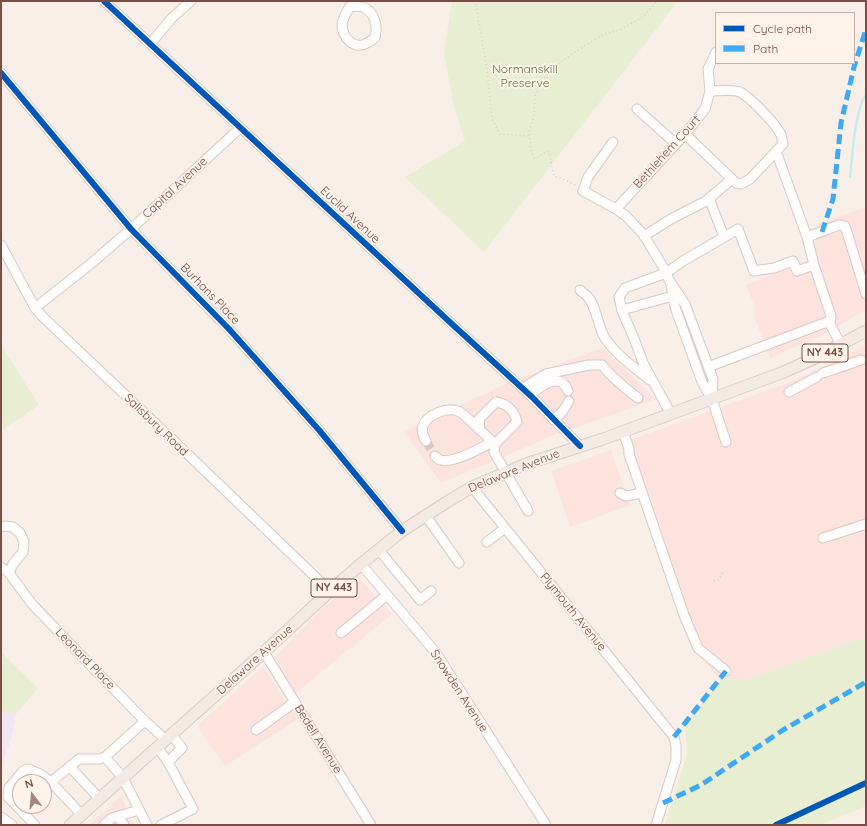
<!DOCTYPE html>
<style>
body{margin:0}
#map{position:relative;width:867px;height:826px;overflow:hidden;background:#f8efe8;font-family:Quicksand,sans-serif}
canvas{display:block}
.frame{position:absolute;inset:0;border:2px solid #784e46;pointer-events:none}
.legend{position:absolute;left:715px;top:12px;width:140px;height:52px;box-sizing:border-box;background:#fff3ea;border:1px solid #c9b1a8;margin:0;padding:5px 7px;list-style:none;font-size:12px;color:#784e46}
.legend li{display:flex;align-items:center;gap:8px;height:20px}
.legend b{width:20px;border:1px solid #c9b1a8}
.north{position:absolute;left:12px;top:774px;width:40px;height:40px;box-sizing:border-box;background:#fff3ea;border:1px solid #c9b1a8;border-radius:50%;rotate:344deg;font-size:11px;font-weight:700;line-height:16px;text-align:center;color:#784e46}
.north::after{content:'';display:block;margin:auto;width:14px;height:18px;background:#a5867f;clip-path:polygon(50% 0,100% 100%,50% 72%,0 100%)}
</style>
<div id="map">
<canvas width="867" height="826"></canvas>
<div class="frame"></div>
<ul class="legend">
<li><b style="height:5px;background:#0057b8"></b>Cycle path</li>
<li><b style="height:5px;background:#3fa9f5"></b>Path</li>
</ul>
<div class="north">N</div>
</div>
<script>
const ctx = document.querySelector('canvas').getContext('2d');
ctx.lineJoin = 'round';
function fillPath(path, color) {
  ctx.fillStyle = color;
  ctx.fill(path, 'evenodd');
}
function strokePath(path, color, width, dash) {
  ctx.strokeStyle = color;
  ctx.lineWidth = width;
  ctx.lineCap = dash ? 'butt' : 'round';
  ctx.setLineDash(dash || []);
  ctx.stroke(path);
}
function label(font, color, halo, rows, align = 'center') {
  ctx.font = font + ' Quicksand,sans-serif';
  ctx.lineWidth = 3.5;
  ctx.setLineDash([]);
  ctx.textBaseline = 'middle';
  ctx.strokeStyle = halo;
  ctx.fillStyle = color;
  for (const [text, x, y, turn = 0] of rows) {
    ctx.save();
    ctx.translate(x, y);
    ctx.rotate((+turn || 0) * Math.PI / 180);
    ctx.textAlign = isNaN(turn) ? turn : align;
    if (halo) ctx.strokeText(text, 0, 0);
    ctx.fillText(text, 0, 0);
    ctx.restore();
  }
}
fillPath(new Path2D(`
 M 866,207 L 866,310 L 826,333 L 770,358 L 754,316 L 755,308 L 746,285 L 814,258 L 817,224 Z
 M 866,345 L 866,637 L 748,679 L 721,680 L 693,649 L 619,444 L 793,381 L 837,360 Z
 M 603,348 L 656,399 L 555,435 L 441,483 L 404,432 L 507,383 Z
 M 611,450 L 630,505 L 570,527 L 551,471 Z
 M 360,579 L 392,614 L 296,693 L 275,657 L 326,605 L 346,589 Z
 M 263,667 L 298,719 L 225,766 L 197,726 Z
 M 121,796 L 134,825 L 89,825 Z`), '#fce3de');
fillPath(new Path2D(`
 M 1,712 L 16,714 L 11,740 L 1,767 Z`), '#f1e6f2');
fillPath(new Path2D(`
 M 452,1 L 678,1 L 484,252 L 405,177 L 465,141 L 454,107 L 444,53 Z
 M 1,345 L 39,405 L 1,431 Z
 M 866,637 L 866,806 L 820,825 L 665,825 L 687,754 L 685,724 L 721,680 L 748,679 Z
 M 1,652 L 38,688 L 16,714 L 1,712 Z`), '#e8eed1');
strokePath(new Path2D(`
 M 850,177 C 853,151 854,115 866,93`), '#c9ebe7', 2.5);
strokePath(new Path2D(`
 M 426,441 L 435,456`), '#d8c7c0', 9, [9, 4.5]);
const minor = new Path2D(`
 M 104,1 L 453,325 L 532,397 L 580,446
 M 350,6 C 353,7 359,6 363,7 C 375,12 378,26 375,38 C 372,40 370,42 367,43 C 354,51 342,37 342,24 C 343,18 347,12 350,6 Z
 M 150,44 L 172,18 L 191,1
 M 1,73 L 131,229 L 229,329 L 319,430 L 402,531
 M 637,109 L 675,143
 M 685,134 L 736,183 L 741,184 L 750,179 L 783,144 C 782,141 782,137 781,135 C 777,125 750,97 740,92 C 733,89 718,91 710,91
 M 613,142 L 588,177 L 583,191 L 616,209 L 626,216 L 643,234 L 665,270 L 669,280 L 685,304 L 713,379 L 712,399
 M 776,151 L 807,237
 M 709,198 L 724,237
 M 616,209 L 685,134 L 705,109 L 710,91 L 708,69 L 716,52
 M 644,236 L 671,219 L 706,201 L 732,179
 M 1,245 L 35,308 L 44,318 L 176,443 L 330,591
 M 671,285 L 675,307 L 702,382 L 712,399 L 726,442
 M 580,290 C 582,292 585,294 587,296 C 597,306 597,326 605,338 C 616,355 635,368 650,380
 M 35,308 L 93,262 L 131,229 L 240,128
 M 622,310 L 673,296
 M 841,345 L 830,324 L 831,316 L 814,265 L 807,237 L 839,225 L 845,226 L 846,229 L 866,294
 M 708,367 L 827,322 L 830,324
 M 823,373 L 861,360
 M 523,388 L 546,374 L 589,365 L 602,365 C 612,378 625,388 638,398
 M 789,392 L 817,377
 M 530,395 C 540,387 560,370 568,391
 M 671,414 L 644,365 L 633,336 L 622,311 L 619,297 L 625,288 L 666,273 L 683,261 L 738,229 L 754,271 L 774,268 L 793,261 L 797,271 L 814,265
 M 554,420 L 563,411 L 569,401
 M 623,431 L 629,449 L 629,454 L 684,615 L 698,648 L 726,671
 M 426,441 C 423,436 421,431 423,426 C 427,414 448,407 458,411 C 465,414 474,425 480,430
 M 495,444 L 517,422 C 514,410 508,404 496,402 L 479,419 L 480,430 L 495,444 L 494,452 L 528,511
 M 435,456 C 436,457 439,460 440,460 C 453,464 481,448 492,442
 M 472,487 L 674,737 L 676,746 L 676,760 L 656,825
 M 620,493 L 626,496 L 642,493
 M 426,516 L 459,563
 M 1,527 L 5,526 L 13,527 L 20,533 L 24,542 L 23,552 L 13,564 L 9,573
 M 823,538 L 866,524
 M 487,542 L 505,528
 M 379,550 L 420,600 L 431,591
 M 361,564 L 436,653 L 546,825
 M 1,567 L 9,573 L 32,604 L 97,672 L 145,721 L 166,740
 M 341,633 L 387,595
 M 264,652 L 371,825
 M 145,721 L 105,757 L 123,778 L 147,825
 M 256,730 L 295,702
 M 158,748 L 168,762 L 193,809 L 161,825
 M 168,762 L 182,748 L 172,735
 M 70,767 L 100,799
 M 51,782 L 79,759 L 99,759 L 105,757
 M 1,817 L 12,825
 M 118,817 L 124,825
 M 35,825 L 8,797 L 9,788 L 23,771 L 28,769 L 40,774 L 51,782 L 82,815
 M 104,825 L 112,818 L 139,810`);
const major = new Path2D(`
 M 70,825 L 264,652 L 330,591 L 361,564 L 402,531 L 447,502 L 472,487 L 526,464 L 603,439 L 784,372 L 817,357 L 866,331`);
strokePath(minor, '#d6cac5', 11);
strokePath(major, '#daccc8', 13);
strokePath(new Path2D(`
 M 475,1 L 487,69 L 492,119 L 500,134 L 529,136
 M 575,185 L 568,181 L 554,176 L 549,153 L 547,151 L 537,158 L 534,158 L 531,150 L 529,132 L 534,115 L 535,96 L 543,79 L 558,64 L 572,54 L 604,34 L 620,30 L 643,17 L 657,1
 M 714,581 L 719,580 L 723,572`), '#dbcfcb', 1.5, [1, 3]);
strokePath(minor, '#fefdfc', 9);
strokePath(major, '#f3eae4', 11);
strokePath(new Path2D(`
 M 822,232 L 833,199 L 841,123 L 854,67 L 866,29
 M 674,737 L 726,671
 M 663,803 L 701,785 L 783,730 L 866,682`), '#3fa9f5', 5, [10, 5]);
strokePath(new Path2D(`
 M 104,1 L 453,325 L 532,397 L 580,446
 M 1,73 L 131,229 L 229,329 L 319,430 L 402,531
 M 776,825 L 866,783`), '#0057b8', 6);
for (const [x, y, w] of [
 [825,353,46],
 [334,588,46]
]) {
  const box = new Path2D();
  box.roundRect(x - w / 2, y - 9, w, 18, 3);
  ctx.fillStyle = '#fff3ea';
  ctx.fill(box);
  strokePath(box, '#784e46', 1);
}
label('bold 11px', '#784e46', null, [
 ["NY 443",825,353],
 ["NY 443",334,588]
]);
label('12px', '#59793b', '#fff3ea', [
 ["Normanskill",525,69],
 ["Preserve",525,83]
]);
label('12px', '#784e46', '#fff3ea', [
 ["Bethlehem Court",667,152,-48],
 ["Capital Avenue",175,188,-43],
 ["Euclid Avenue",350,215,43],
 ["Burhans Place",210,294,46],
 ["Salisbury Road",156,425,44],
 ["Delaware Avenue",514,471,-22],
 ["Plymouth Avenue",573,612,51],
 ["Leonard Place",85,659,46],
 ["Delaware Avenue",255,660,-42],
 ["Snowden Avenue",459,691,57],
 ["Bedell Avenue",318,739,58]
]);
</script>
